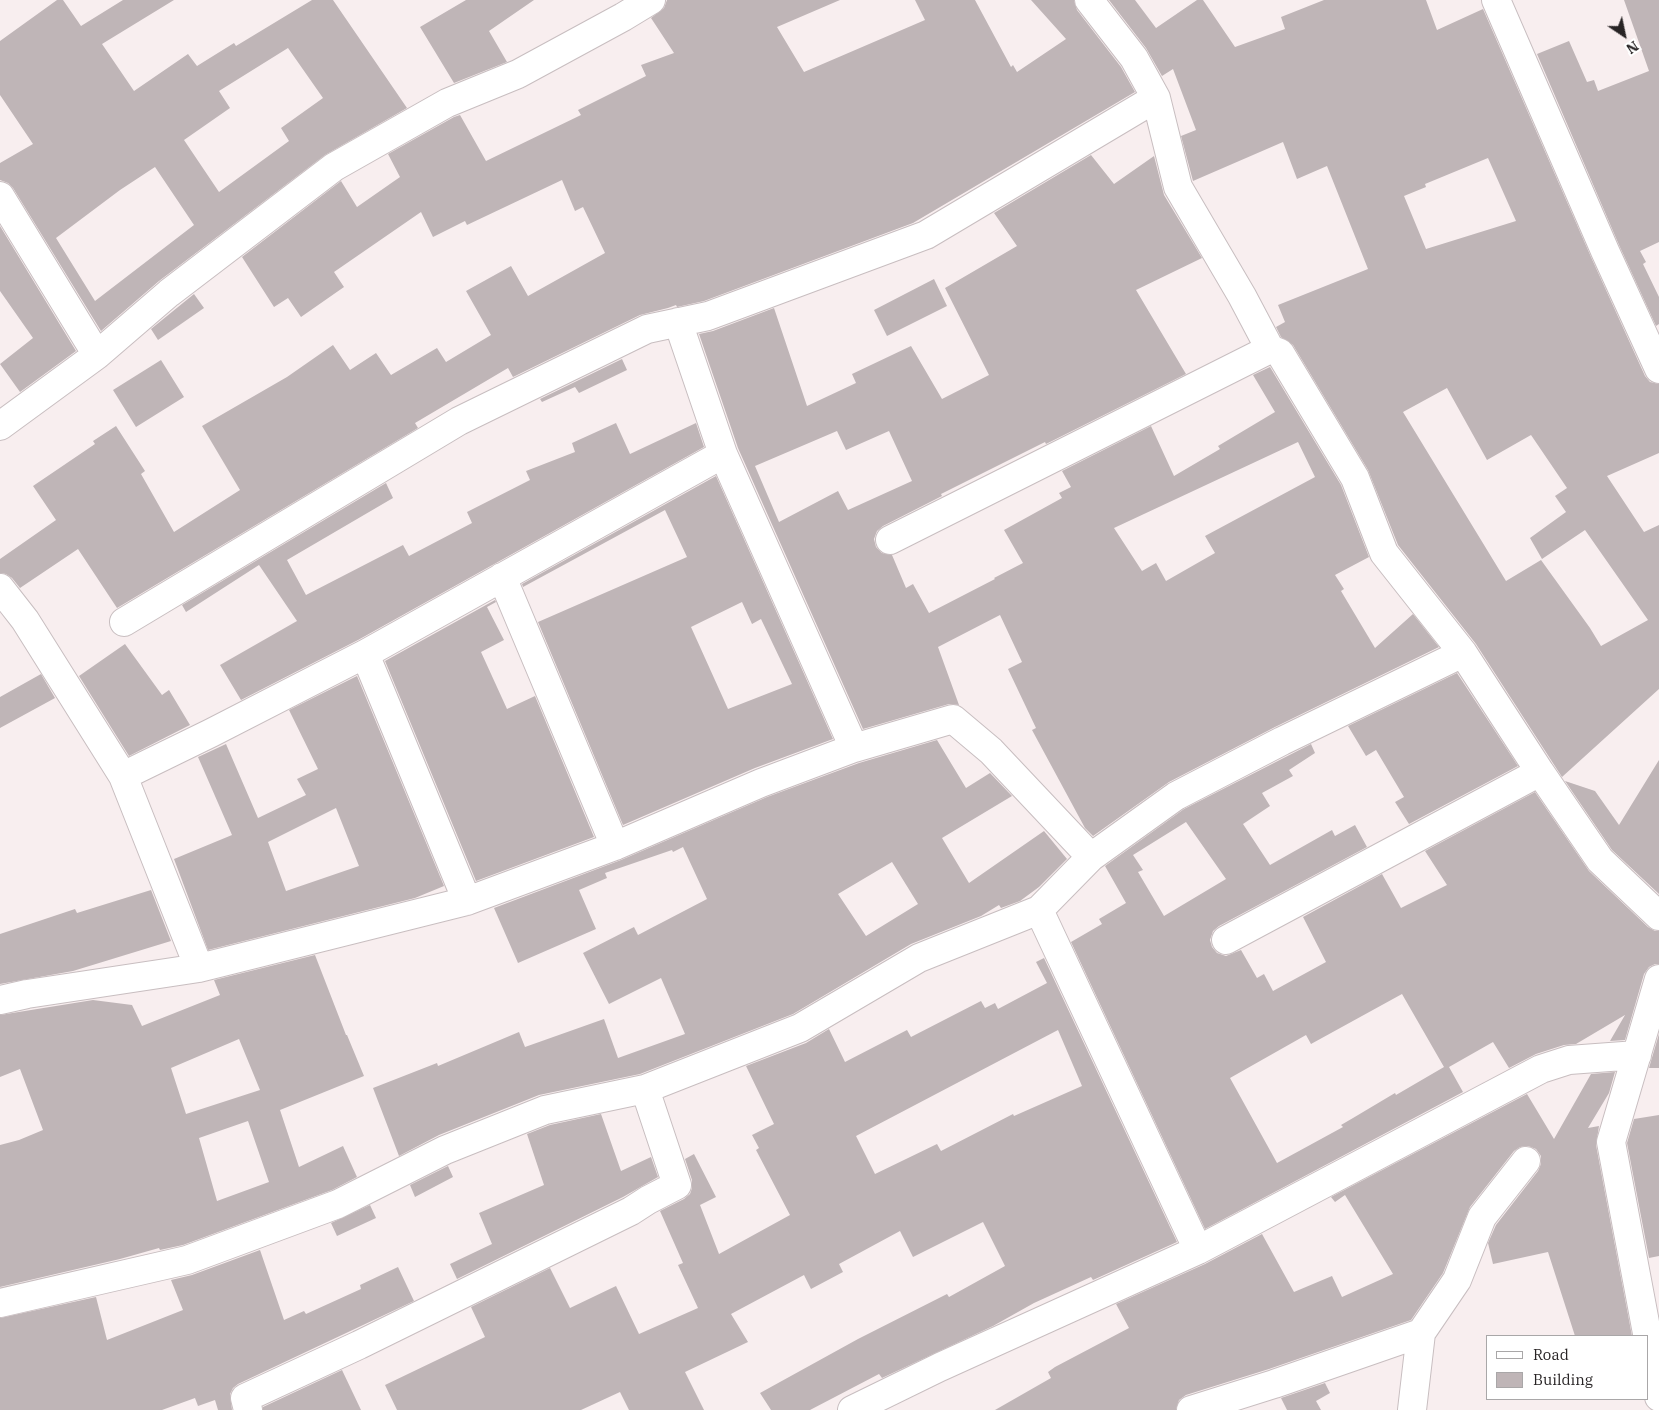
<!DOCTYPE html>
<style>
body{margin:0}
#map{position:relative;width:1659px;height:1410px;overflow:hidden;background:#f8eeef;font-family:"IBM Plex Serif",serif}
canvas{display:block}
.legend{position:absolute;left:1486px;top:1335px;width:162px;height:65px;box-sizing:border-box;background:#fff;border:1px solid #a9a7a8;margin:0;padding:6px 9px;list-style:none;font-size:15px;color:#282425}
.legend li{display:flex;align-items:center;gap:10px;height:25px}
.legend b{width:25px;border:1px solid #a9a7a8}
.north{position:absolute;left:1599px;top:10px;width:50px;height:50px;-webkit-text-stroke:4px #fff;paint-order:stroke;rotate:146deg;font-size:14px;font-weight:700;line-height:20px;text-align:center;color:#282425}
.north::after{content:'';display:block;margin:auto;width:18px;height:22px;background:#282425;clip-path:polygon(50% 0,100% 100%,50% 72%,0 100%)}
</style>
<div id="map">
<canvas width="1659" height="1410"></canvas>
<ul class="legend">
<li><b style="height:6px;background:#fff"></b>Road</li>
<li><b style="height:14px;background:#bfb5b7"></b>Building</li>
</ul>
<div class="north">N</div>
</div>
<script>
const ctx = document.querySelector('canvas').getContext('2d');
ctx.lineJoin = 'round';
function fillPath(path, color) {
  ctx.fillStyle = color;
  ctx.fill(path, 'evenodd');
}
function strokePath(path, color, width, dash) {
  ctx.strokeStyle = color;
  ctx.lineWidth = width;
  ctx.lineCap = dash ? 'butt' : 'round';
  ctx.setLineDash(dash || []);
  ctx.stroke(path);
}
fillPath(new Path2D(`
 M 57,0 L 63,0 L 81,26 L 123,0 L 174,0 L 102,44 L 134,91 L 188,54 L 197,66 L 234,43 L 236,46 L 312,0 L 333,0 L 407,108 L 325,155 L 159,281 L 101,331 L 13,188 L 8,183 L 0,180 L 0,163 L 33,144 L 0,95 L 0,41 ZM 288,48 L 323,98 L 281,128 L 289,141 L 219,192 L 184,140 L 230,108 L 219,91 ZM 155,167 L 194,225 L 95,301 L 56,238 L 120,190 Z
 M 466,0 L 534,0 L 489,31 L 507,62 L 454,83 L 420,27 Z
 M 667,0 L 840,0 L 777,27 L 804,72 L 925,20 L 915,0 L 975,0 L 1011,67 L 1013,65 L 1017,72 L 1066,39 L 1031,0 L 1074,0 L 1077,10 L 1121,67 L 1135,92 L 913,223 L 704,301 L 677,307 L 676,305 L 668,308 L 640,315 L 513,377 L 508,368 L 415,423 L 418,428 L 117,608 L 78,549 L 20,588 L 12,578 L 6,574 L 0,573 L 0,559 L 56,520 L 33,486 L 95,444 L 93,441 L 116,426 L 145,471 L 141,474 L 174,532 L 240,490 L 202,426 L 287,377 L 333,345 L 350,370 L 376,353 L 391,375 L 437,348 L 446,362 L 491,335 L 466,291 L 511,266 L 528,296 L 605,253 L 583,207 L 575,211 L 562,180 L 467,225 L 465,221 L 433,237 L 421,212 L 334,272 L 344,287 L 301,317 L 288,298 L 274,307 L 242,257 L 341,181 L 357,207 L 400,177 L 388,154 L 454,117 L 460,115 L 486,161 L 581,115 L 578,110 L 646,76 L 641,65 L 674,53 L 651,18 L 664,8 Z
 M 1109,0 L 1135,0 L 1156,28 L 1197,0 L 1203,0 L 1235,47 L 1285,29 L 1281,17 L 1324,0 L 1426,0 L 1437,30 L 1483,9 L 1591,257 L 1645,376 L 1650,382 L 1659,384 L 1659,453 L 1607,476 L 1644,532 L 1659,525 L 1659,689 L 1562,777 L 1476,644 L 1398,545 L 1368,470 L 1293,345 L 1281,337 L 1276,327 L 1285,322 L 1278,305 L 1368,269 L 1327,166 L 1297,179 L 1283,142 L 1193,181 L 1181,136 L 1196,130 L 1173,69 L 1162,76 L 1146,48 ZM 1488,158 L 1516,221 L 1426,249 L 1404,196 L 1426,187 L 1425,184 ZM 1447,388 L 1487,460 L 1531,435 L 1567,488 L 1555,496 L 1566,512 L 1530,538 L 1542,559 L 1585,530 L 1648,620 L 1601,646 L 1590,628 L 1541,560 L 1506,581 L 1403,412 Z
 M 1624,0 L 1659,0 L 1659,242 L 1640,251 L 1646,262 L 1643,264 L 1659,297 L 1659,324 L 1656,326 L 1619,245 L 1537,54 L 1569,41 L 1587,82 L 1594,80 L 1598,91 L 1649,71 Z
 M 1091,155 L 1114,184 L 1154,156 L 1164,195 L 1202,258 L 1136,290 L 1186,374 L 1046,444 L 1045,442 L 941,494 L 942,496 L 883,526 L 877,531 L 874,539 L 876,547 L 882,553 L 892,555 L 906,588 L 913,584 L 929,613 L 995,579 L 994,578 L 1023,563 L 1004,530 L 1062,498 L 1059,493 L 1071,487 L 1062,471 L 1151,426 L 1174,476 L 1220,449 L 1218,446 L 1275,412 L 1253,375 L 1270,367 L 1341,485 L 1369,557 L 1335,575 L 1344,589 L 1341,591 L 1375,648 L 1413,614 L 1439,647 L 1275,727 L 1169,782 L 1093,836 L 1085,828 L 1032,730 L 1036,728 L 1008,669 L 1022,662 L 1000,615 L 938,647 L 959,705 L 949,704 L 863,729 L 738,448 L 699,334 L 713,331 L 774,308 L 807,406 L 856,383 L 852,374 L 911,346 L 942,399 L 989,375 L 945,288 L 1017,246 L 994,213 ZM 837,431 L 846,450 L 889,431 L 912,481 L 848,510 L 838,491 L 779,522 L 755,466 ZM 1298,442 L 1315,477 L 1205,536 L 1215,553 L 1166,581 L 1156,563 L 1142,571 L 1114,528 Z
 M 0,226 L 76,351 L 20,392 L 0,364 L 33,338 L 0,291 Z
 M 934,279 L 947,306 L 887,336 L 874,310 Z
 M 194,294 L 204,308 L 158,340 L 151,329 Z
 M 622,359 L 627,370 L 579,393 L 575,387 L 542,402 L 540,399 Z
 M 161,360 L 184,397 L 136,427 L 113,390 Z
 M 616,423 L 630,454 L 696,423 L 704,447 L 358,640 L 241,700 L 220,665 L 297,621 L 259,565 L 186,612 L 182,605 L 386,483 L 393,498 L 287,560 L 306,595 L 403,545 L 409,556 L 472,523 L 467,512 L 530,480 L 526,471 L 575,452 L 572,443 Z
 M 716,476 L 833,739 L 755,768 L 623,825 L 538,622 L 687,557 L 665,510 L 523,587 L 522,584 ZM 742,602 L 752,624 L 761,619 L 792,684 L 728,709 L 691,627 Z
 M 495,600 L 496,602 L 487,607 L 504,640 L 481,652 L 507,709 L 535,696 L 594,837 L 476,881 L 385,661 Z
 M 125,644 L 162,695 L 169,690 L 190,725 L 129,756 L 79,676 Z
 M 1457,673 L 1518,766 L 1409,824 L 1395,802 L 1404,797 L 1376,750 L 1366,756 L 1348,726 Z
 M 41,674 L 55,698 L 0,728 L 0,697 Z
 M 357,676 L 444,886 L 415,898 L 208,950 L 174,859 L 232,835 L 198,757 L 226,744 L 258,818 L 306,795 L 297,779 L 318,769 L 289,710 ZM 336,808 L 359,866 L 286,891 L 268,842 Z
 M 937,740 L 966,788 L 990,773 L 1012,796 L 942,838 L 969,883 L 1044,831 L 1067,859 L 1039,887 L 1020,901 L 1001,908 L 999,905 L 981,916 L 911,944 L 793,1014 L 640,1074 L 539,1095 L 439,1135 L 399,1156 L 373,1088 L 437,1063 L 438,1066 L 519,1032 L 525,1047 L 604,1019 L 618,1058 L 685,1034 L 661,978 L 609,1004 L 583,953 L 634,927 L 638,935 L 707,899 L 683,847 L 673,852 L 672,850 L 605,873 L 607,878 L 579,890 L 596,929 L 518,963 L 494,908 L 621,860 L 767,797 L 859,763 ZM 892,862 L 918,904 L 866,936 L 838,894 Z
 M 1311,744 L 1315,753 L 1289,770 L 1293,776 L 1262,793 L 1270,806 L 1243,824 L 1270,865 L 1332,830 L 1335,836 L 1355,825 L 1367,847 L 1219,926 L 1213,931 L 1210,940 L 1212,947 L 1217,953 L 1226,956 L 1241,950 L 1257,978 L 1264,974 L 1273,991 L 1326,962 L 1303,917 L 1382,874 L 1401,908 L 1447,885 L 1425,851 L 1535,792 L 1589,871 L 1648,927 L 1655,931 L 1659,931 L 1659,964 L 1655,964 L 1649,967 L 1644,974 L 1625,1040 L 1610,1041 L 1625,1015 L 1576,1044 L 1564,1045 L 1536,1054 L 1509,1068 L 1493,1042 L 1449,1067 L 1463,1092 L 1205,1229 L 1071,942 L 1102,924 L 1099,919 L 1126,903 L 1105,866 L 1184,809 ZM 1186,822 L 1226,879 L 1164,916 L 1138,872 L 1143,870 L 1133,855 ZM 1402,994 L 1444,1067 L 1396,1095 L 1395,1093 L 1353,1118 L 1341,1125 L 1343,1127 L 1277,1163 L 1230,1078 L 1306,1035 L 1311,1044 Z
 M 1659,760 L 1659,894 L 1612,850 L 1565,781 L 1595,791 L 1619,825 Z
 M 151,890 L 171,941 L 73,971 L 0,984 L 0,934 L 75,909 L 77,913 Z
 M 315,955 L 346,1035 L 347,1035 L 364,1076 L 280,1110 L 299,1167 L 343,1146 L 357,1177 L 332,1190 L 183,1245 L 160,1250 L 159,1248 L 120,1259 L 0,1287 L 0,1145 L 19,1140 L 43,1130 L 20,1069 L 0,1077 L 0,1015 L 93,1000 L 132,1005 L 142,1026 L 220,995 L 214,980 ZM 239,1039 L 260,1090 L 186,1114 L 171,1068 ZM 248,1121 L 269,1182 L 217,1201 L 199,1138 Z
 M 1044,958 L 1177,1242 L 1093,1280 L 1091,1277 L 1034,1303 L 993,1326 L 882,1378 L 879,1374 L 810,1410 L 771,1410 L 760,1393 L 858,1339 L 947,1294 L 949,1297 L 1005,1266 L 983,1222 L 913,1257 L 900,1231 L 839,1264 L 843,1272 L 811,1289 L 804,1275 L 731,1314 L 748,1342 L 685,1372 L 704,1410 L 629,1410 L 620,1392 L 581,1410 L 397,1410 L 385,1385 L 485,1337 L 471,1307 L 550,1268 L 570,1308 L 616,1286 L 639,1334 L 698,1308 L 678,1265 L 683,1263 L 660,1211 L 684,1199 L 690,1194 L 692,1188 L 692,1180 L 685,1159 L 694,1154 L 716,1197 L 700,1205 L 719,1254 L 790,1215 L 756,1150 L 759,1148 L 752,1135 L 774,1124 L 746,1066 L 806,1043 L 829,1029 L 845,1062 L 907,1030 L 911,1037 L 981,1001 L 985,1008 L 995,1003 L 998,1009 L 1047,983 L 1036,962 ZM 1058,1030 L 1082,1086 L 1014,1116 L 1013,1114 L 941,1151 L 937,1144 L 875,1174 L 856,1136 Z
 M 1659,1034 L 1659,1068 L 1649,1068 L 1651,1061 Z
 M 1615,1072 L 1609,1093 L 1588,1128 L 1599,1126 L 1596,1145 L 1632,1336 L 1575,1336 L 1548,1252 L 1493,1264 L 1488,1243 L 1496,1225 L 1538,1171 L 1541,1164 L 1541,1156 L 1536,1149 L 1528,1146 L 1520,1147 L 1514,1151 L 1470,1207 L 1443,1273 L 1411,1320 L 1269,1369 L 1186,1395 L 1179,1400 L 1176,1410 L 995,1410 L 1051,1378 L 1048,1372 L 1055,1367 L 1129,1328 L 1116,1304 L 1205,1264 L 1262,1234 L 1294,1292 L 1332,1276 L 1342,1297 L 1393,1274 L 1345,1195 L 1335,1202 L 1331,1197 L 1527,1094 L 1554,1139 L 1591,1074 Z
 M 601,1114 L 621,1171 L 651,1157 L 658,1177 L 623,1197 L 457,1279 L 450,1264 L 492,1244 L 479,1213 L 544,1185 L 527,1134 L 550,1125 Z
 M 1659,1115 L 1659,1256 L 1649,1258 L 1627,1143 L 1634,1119 Z
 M 448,1166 L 453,1177 L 415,1197 L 410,1185 Z
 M 370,1205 L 376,1218 L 337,1236 L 331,1223 Z
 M 260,1250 L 284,1320 L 304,1311 L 306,1314 L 361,1289 L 360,1285 L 398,1267 L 414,1301 L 238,1384 L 233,1388 L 230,1394 L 232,1410 L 218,1410 L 215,1400 L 198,1406 L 195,1398 L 162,1410 L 0,1410 L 0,1318 L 96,1297 L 107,1340 L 183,1310 L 171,1280 L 192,1275 Z
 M 342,1370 L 361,1410 L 263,1410 L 263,1407 Z
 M 1325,1383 L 1330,1393 L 1316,1401 L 1321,1410 L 1287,1410 L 1281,1398 Z`), '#bfb5b7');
const minor = new Path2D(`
 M 1089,0 L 1134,58 L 1156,98 L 1178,187 L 1242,296 L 1270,349 L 1280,353 L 1355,478 L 1384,553 L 1463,653 L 1540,772 L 1600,860 L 1659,916
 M 1496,0 L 1605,251 L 1659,369
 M 0,196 L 97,355
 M 678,322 L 723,454 L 854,748
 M 0,426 L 97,355 L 169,293 L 334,167 L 447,103 L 518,74 L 623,17 L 651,0
 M 890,540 L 1270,349
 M 502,577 L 615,846
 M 0,588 L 25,620 L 123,776 L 199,968
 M 124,622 L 459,421 L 647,329 L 708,316 L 926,235 L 1156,98
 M 365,654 L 467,901
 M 123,776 L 211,733 L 365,654 L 723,454
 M 1039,910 L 1198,1250
 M 1226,940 L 1540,772
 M 1659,979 L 1611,1142 L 1659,1397
 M 0,1000 L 27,994 L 199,968 L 467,901 L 615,846 L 761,783 L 854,748 L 953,719 L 991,751 L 1091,857
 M 0,1303 L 187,1260 L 338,1204 L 445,1150 L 545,1110 L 645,1089 L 800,1028 L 919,958 L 1039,910 L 1091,857 L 1176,796 L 1282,741 L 1463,653
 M 248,1410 L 245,1398 L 359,1345 L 631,1211 L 648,1200 L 677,1185 L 645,1089
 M 852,1410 L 940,1367 L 1198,1250 L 1541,1069 L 1569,1060 L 1637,1055
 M 1191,1410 L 1274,1384 L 1421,1333
 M 1412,1410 L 1421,1333 L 1457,1280 L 1482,1217 L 1526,1161`);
strokePath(minor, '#c8bec0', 30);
strokePath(minor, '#fff', 28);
</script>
